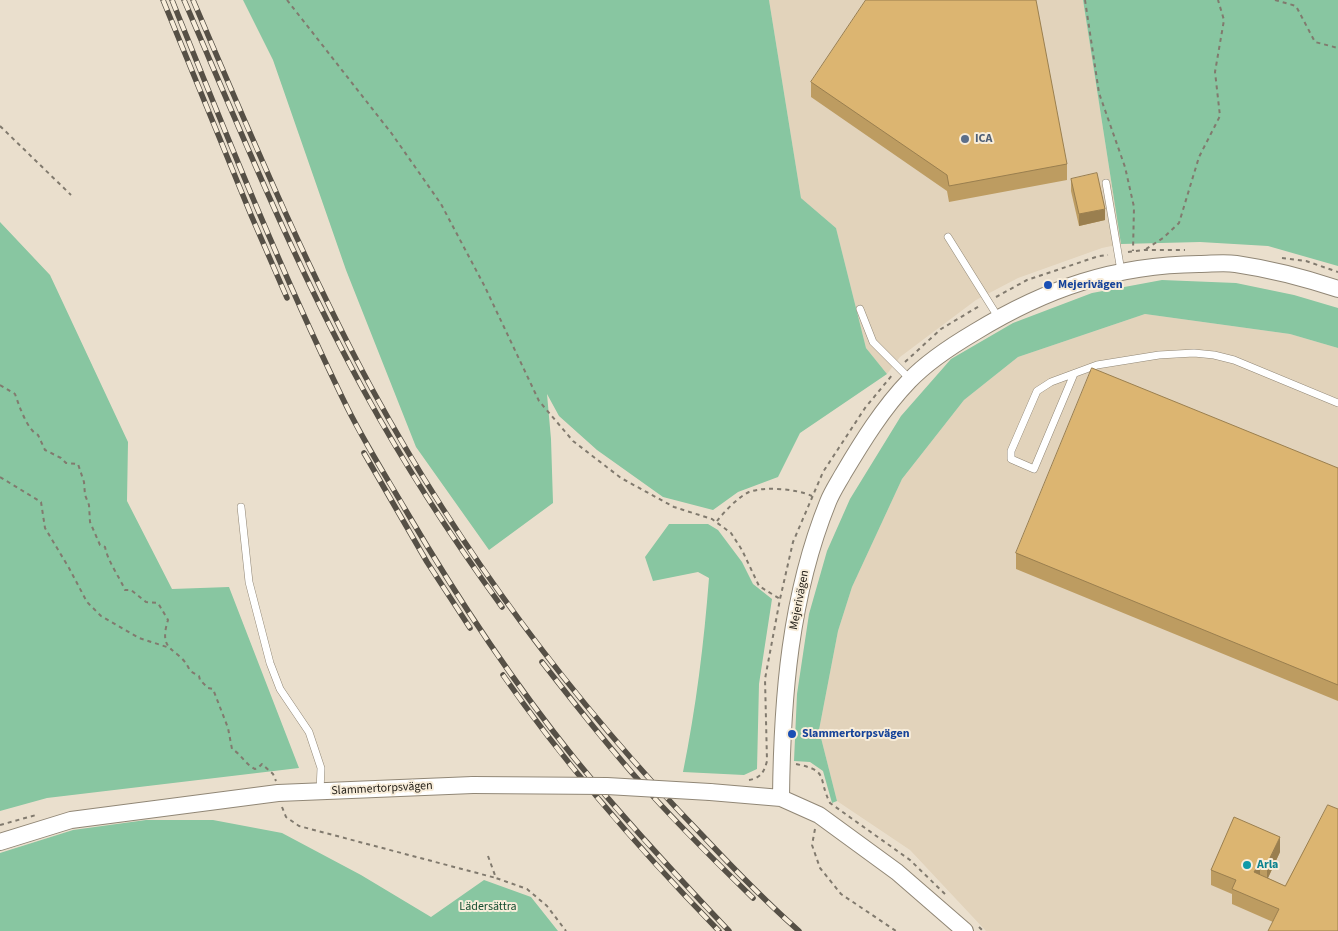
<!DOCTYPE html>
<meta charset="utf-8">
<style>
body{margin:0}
canvas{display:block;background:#eadfcd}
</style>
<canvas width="1338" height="931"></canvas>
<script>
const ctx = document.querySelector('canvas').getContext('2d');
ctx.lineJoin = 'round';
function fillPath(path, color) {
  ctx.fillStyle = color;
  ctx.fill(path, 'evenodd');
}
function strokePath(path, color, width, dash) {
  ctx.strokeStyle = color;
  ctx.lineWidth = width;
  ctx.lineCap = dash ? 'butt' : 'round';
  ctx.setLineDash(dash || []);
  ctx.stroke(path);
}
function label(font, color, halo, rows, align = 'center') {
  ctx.font = font + ' "Source Sans 3",sans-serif';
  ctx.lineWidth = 4;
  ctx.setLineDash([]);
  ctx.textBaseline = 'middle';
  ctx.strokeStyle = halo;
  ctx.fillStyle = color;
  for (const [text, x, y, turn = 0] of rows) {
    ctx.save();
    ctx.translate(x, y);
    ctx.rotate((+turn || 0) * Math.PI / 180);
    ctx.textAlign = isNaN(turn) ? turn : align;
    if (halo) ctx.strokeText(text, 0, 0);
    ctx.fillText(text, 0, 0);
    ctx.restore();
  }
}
fillPath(new Path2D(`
 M 769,0 L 1083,0 L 1121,244 L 1102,248 L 1018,278 L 976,300 L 900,357 L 887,374 L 866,348 L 836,228 L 801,198 Z
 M 1145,314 L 1290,334 L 1338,348 L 1338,931 L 986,931 L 910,850 L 837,801 L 819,730 L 838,631 L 852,587 L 902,479 L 964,400 L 1018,357 Z`), '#e2d3bb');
fillPath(new Path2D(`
 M 243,0 L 769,0 L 801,198 L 836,228 L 866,348 L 887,374 L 800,433 L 778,477 L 738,492 L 713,510 L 663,497 L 597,450 L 559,416 L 547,394 L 551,439 L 553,503 L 489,550 L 416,447 L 346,270 L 273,60 Z
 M 1083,0 L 1338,0 L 1338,266 L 1268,246 L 1200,242 L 1121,244 Z
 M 0,222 L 50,275 L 128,442 L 127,501 L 172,589 L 229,587 L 299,768 L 47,798 L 0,811 Z
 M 1162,280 L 1236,283 L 1294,295 L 1338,308 L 1338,348 L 1290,334 L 1145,314 L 1018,357 L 964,400 L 902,479 L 852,587 L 838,631 L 819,730 L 837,801 L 832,803 L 823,771 L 810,762 L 794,761 L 797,694 L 809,614 L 827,551 L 850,499 L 901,416 L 951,359 L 1013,323 L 1092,293 Z
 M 669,524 L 708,524 L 718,530 L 742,562 L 753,584 L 772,599 L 759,684 L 757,769 L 744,775 L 683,772 C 696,708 704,643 709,578 L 698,572 L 653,581 L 645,557 Z
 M 146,820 L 213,820 L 282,833 L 361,875 L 431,917 L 484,880 L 531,897 L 558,931 L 0,931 L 0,853 L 73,830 Z`), '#88c6a1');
const service = new Path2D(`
 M 1106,183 L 1121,271
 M 948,237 L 998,317
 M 860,309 L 873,342 L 910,379
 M 1074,374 L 1034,469 L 1011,459 L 1011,451 L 1037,391 L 1051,382 L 1097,365 L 1159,355 L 1194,353 L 1214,355 L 1234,360 L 1338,403
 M 241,507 L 249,582 L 270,663 L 280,689 L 309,732 L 321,768 L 320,791`);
const tertiary = new Path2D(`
 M 710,792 L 781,798 L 819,815 L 897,872 L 965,931
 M 781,798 C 782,698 790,596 828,502 C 832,492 838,483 843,474 C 862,442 883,408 909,381 C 927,362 953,345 975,332 C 1047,288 1115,265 1199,264 C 1211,264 1224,262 1236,264 C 1270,269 1305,278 1338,289
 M 0,842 L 71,820 L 278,793 L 473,785`);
strokePath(service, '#918776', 8);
strokePath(tertiary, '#918776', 18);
strokePath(new Path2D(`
 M 287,0 L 392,134 L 441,204 L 485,287 L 539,401 L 573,441 L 621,478 L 674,507 L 712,519 L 731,533 L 742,550 L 759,586 L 780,599
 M 1085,0 L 1099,93 L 1125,167 L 1134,207 L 1133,251
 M 1275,0 L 1296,6 L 1315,42 L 1338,48
 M 0,126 L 71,195
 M 1146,249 L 1163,238 L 1179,223 L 1199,157 L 1220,116 L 1215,72 L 1224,20 L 1218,0
 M 1128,252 L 1144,250 L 1185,250
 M 1282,258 L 1306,261 L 1338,272
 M 996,297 L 1027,280 L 1099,256 L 1108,255
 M 905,362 L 941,329 L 981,305
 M 0,385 L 15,394 C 19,405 27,430 38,435 L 45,450 L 61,458 L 66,463 L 78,464 L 84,482 L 85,495 L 89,505 L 90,522 L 100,545 L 105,547 C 108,562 119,576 125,590 L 131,590 L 146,602 L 158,603 L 168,620 C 157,655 180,646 190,671 L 199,676 L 200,680 L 208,688 L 213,689 L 228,728 L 232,749 C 241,754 245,764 255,769 L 258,768 L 262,764 L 273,774 L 276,781
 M 0,477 L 41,502 L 45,528 L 69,568 L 87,602 L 101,616 L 139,638 L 167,647
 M 717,521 C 724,512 738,497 749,492 C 765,486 797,489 812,496
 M 796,764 C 830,771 817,777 830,803 L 910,860 L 947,896
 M 749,780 C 761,778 764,772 767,761 L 765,679 L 780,599 L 793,542 L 823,472 L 865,408 L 893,374
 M 282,807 L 286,817 L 299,826 L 496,878
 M 0,825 L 36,815
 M 815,829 L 812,845 L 820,868 L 841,894 L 896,931
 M 488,856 L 496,878 L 527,889 L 547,906 L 566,931
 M 979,927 L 983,931`), '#817a6e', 2, [4, 4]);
strokePath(service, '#fff', 7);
strokePath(tertiary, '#fff', 16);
const rail = new Path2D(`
 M 163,0 L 251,215 L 287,298
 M 172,0 C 226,134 280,269 343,399 C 361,437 384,473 405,509 C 456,596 512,681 575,759 C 624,819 676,875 729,931
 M 184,0 C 241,132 295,265 364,391 C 405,466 452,538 502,607
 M 193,0 C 249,131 304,263 372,389 C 461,552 574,703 703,836 C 734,869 765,901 799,931
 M 364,453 L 427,562 L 470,628
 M 542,662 C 574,703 606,744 641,783 C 676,823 715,861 753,898
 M 503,675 C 567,767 641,851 719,931`);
strokePath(rail, '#565046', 5.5);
strokePath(rail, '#f8edda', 4, [11]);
const tertiaryBridge = new Path2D(`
 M 473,785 L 607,786 L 710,792`);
strokePath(tertiaryBridge, '#918776', 18, []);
strokePath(tertiaryBridge, '#fff', 16);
fillPath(new Path2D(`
 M 811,82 L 1067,164 L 1067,180 L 949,202 L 947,191 L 811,97 Z
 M 1071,179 L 1105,220 L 1079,226 L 1071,191 Z
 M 1338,468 L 1338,701 L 1016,569 L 1016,553 Z
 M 1338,809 L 1273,922 L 1232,904 L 1232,894 L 1211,885 L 1211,870 L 1280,852 L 1268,878 L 1285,886 Z`), '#bd9c61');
fillPath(new Path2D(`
 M 1105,209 L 1105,220 L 1079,226 L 1079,214 Z
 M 1280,837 L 1280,852 L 1267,880 L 1267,864 Z
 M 1260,862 L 1260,877 L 1254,872 Z`), '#9a7f4f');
const building = new Path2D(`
 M 866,0 L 1036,0 L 1067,164 L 949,186 L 947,175 L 811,82 Z
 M 1097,173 L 1105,209 L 1079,214 L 1071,179 Z
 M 1092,368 L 1338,468 L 1338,685 L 1016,553 Z
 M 1328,805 L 1338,809 L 1338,931 L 1268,931 L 1279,909 L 1232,889 L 1236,880 L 1211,870 L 1234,817 L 1280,837 L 1267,864 L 1260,862 L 1254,872 L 1285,886 Z`);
fillPath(building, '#dcb571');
strokePath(building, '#9a7f4f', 1);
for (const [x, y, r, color] of [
 [965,139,5,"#5c6f8a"],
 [1048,285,5,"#1a4fb4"],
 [792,734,5,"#1a4fb4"],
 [1247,865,5,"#0f9aa8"]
]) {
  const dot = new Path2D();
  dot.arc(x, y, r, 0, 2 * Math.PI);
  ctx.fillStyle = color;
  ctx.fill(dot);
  strokePath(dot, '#f8edda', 2);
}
label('bold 12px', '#4e5e75', '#f8edda', [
 ["ICA",975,139]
], 'left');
label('bold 12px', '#164399', '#f8edda', [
 ["Mejerivägen",1058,285],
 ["Slammertorpsvägen",802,734]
], 'left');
label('12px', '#25211a', '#f8edda', [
 ["Mejerivägen",800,600,-79],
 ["Slammertorpsvägen",382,789,-3]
]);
label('bold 12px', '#0d838f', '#f8edda', [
 ["Arla",1257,865]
], 'left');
label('12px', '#144d30', '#f8edda', [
 ["Lädersättra",488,907]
]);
</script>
